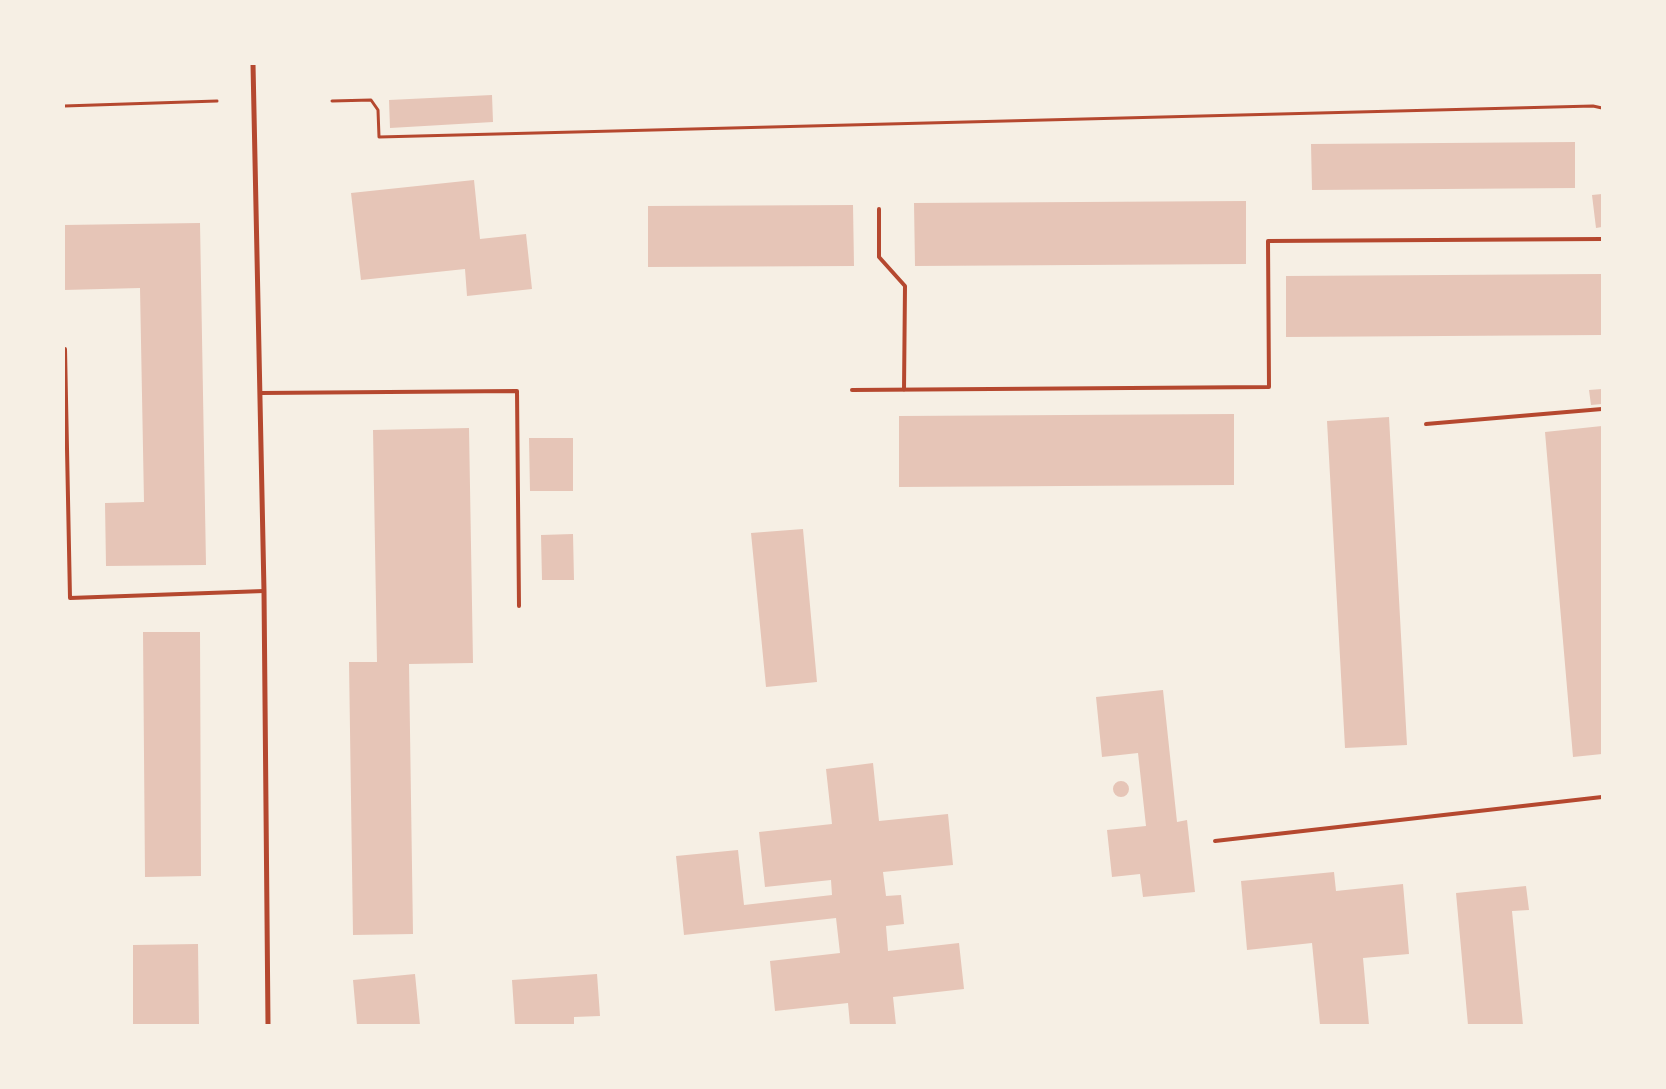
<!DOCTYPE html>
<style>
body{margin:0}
#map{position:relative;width:1666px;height:1089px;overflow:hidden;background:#f6efe4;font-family:"Fira Sans",sans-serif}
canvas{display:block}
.frame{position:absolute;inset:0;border:65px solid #f6efe4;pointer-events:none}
</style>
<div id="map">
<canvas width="1666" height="1089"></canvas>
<div class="frame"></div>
</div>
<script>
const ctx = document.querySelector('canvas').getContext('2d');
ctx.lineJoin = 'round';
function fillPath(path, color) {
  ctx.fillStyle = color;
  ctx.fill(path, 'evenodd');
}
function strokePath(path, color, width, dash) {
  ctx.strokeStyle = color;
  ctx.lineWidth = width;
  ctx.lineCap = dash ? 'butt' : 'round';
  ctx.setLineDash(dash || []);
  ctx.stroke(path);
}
fillPath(new Path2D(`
 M 492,95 L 493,122 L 390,128 L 389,100 Z
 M 1575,142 L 1575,188 L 1312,190 L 1311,144 Z
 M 474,180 L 480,239 L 526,234 L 532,289 L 467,296 L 465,269 L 361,280 L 351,193 Z
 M 1602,194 L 1602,227 L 1596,228 L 1592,195 Z
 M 1246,201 L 1246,264 L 915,266 L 914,203 Z
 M 853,205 L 854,266 L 648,267 L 648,206 Z
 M 200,223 L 206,565 L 106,566 L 105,503 L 144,502 L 140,288 L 64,290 L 64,225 Z
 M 1602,274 L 1602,335 L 1286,337 L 1286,276 Z
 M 1602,389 L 1602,404 L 1591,405 L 1589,390 Z
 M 1234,414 L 1234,485 L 899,487 L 899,416 Z
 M 1389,417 L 1407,745 L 1345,748 L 1327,421 Z
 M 1602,426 L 1602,754 L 1573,757 L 1545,432 Z
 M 469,428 L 473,663 L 409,664 L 413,934 L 353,935 L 349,662 L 377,662 L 373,430 Z
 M 529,438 L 573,438 L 573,491 L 530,491 Z
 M 803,529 L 817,682 L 766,687 L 751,533 Z
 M 573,534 L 574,580 L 542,580 L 541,535 Z
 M 143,632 L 200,632 L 201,876 L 145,877 Z
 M 1163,690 L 1177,822 L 1187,820 L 1195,892 L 1143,897 L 1140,874 L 1112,877 L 1107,830 L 1146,826 L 1138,753 L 1102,757 L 1096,697 Z
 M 873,763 L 879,821 L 948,814 L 953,865 L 883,872 L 886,896 L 901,895 L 904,924 L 886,926 L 888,951 L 959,943 L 964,989 L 893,997 L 896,1025 L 850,1025 L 848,1003 L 775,1011 L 770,961 L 840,953 L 836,918 L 684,935 L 676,856 L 738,850 L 744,905 L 832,895 L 831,880 L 765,887 L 759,832 L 832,824 L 826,769 Z
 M1113 789a8 8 0 1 1 16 0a8 8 0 1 1-16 0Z
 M 1334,872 L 1336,891 L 1403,884 L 1409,954 L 1363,958 L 1369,1025 L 1320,1025 L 1312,943 L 1247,950 L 1241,881 Z
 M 1526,886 L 1529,910 L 1512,911 L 1523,1025 L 1468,1025 L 1456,893 Z
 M 198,944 L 199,1025 L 133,1025 L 133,945 Z
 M 415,974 L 420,1025 L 357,1025 L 353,980 Z
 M 597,974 L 600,1016 L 574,1017 L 574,1025 L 515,1025 L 512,980 Z`), '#e6c5b7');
strokePath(new Path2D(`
 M 332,101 L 371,100 L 378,110 L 379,137 L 1593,106 L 1602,108
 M 64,106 L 217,101`), '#b5482f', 3);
strokePath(new Path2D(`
 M 879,209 L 879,257 L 905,286 L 904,390
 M 64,349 L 65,349 L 70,598 L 264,591
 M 852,390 L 1269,387 L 1268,241 L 1602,239
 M 260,393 L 517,391 L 519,606
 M 1426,424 L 1602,409
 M 1215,841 L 1602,797`), '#b5482f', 4);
strokePath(new Path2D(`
 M 253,64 L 264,591 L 268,1025`), '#b5482f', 5);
</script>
